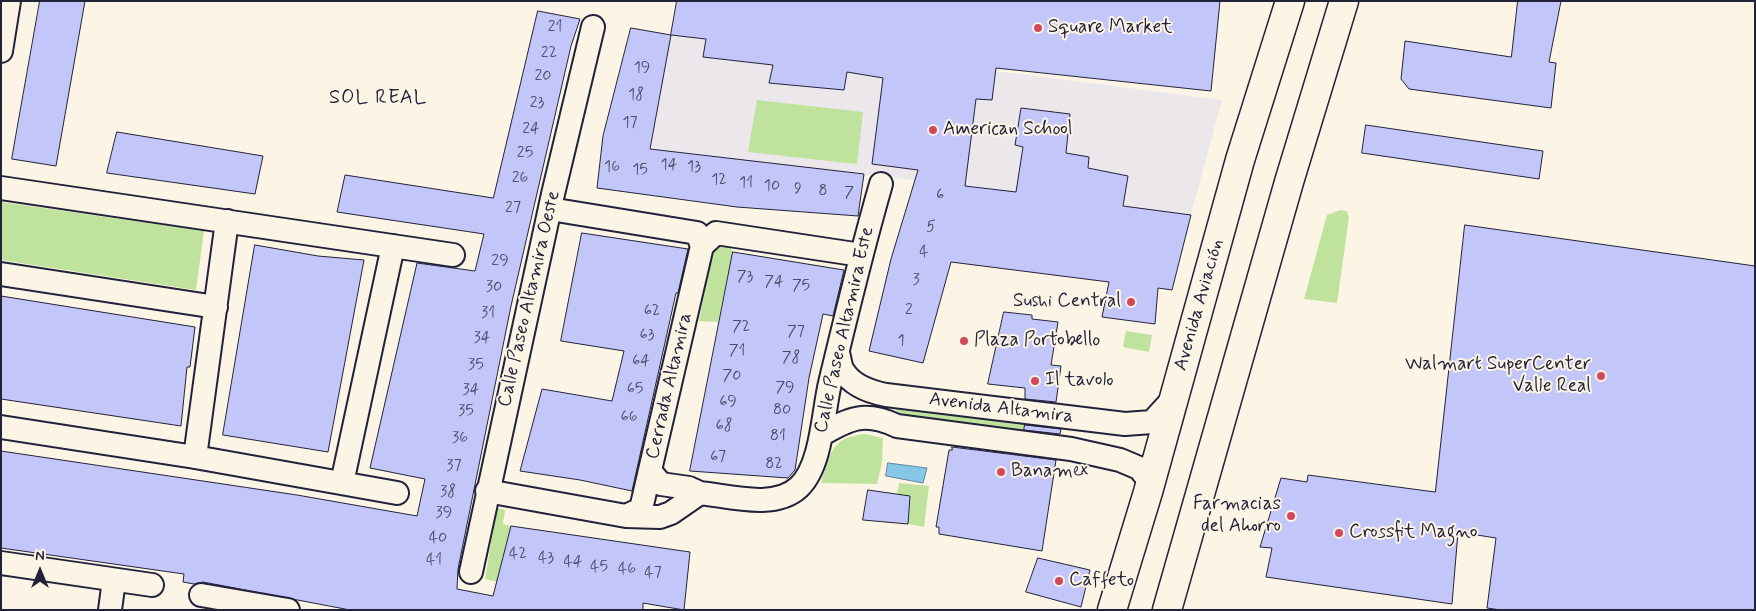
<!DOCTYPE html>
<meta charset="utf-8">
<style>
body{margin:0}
#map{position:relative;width:1756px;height:611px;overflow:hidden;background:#fcf5e5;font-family:Mynerve,sans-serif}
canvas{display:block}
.frame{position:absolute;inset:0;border:2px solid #22223b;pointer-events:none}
.north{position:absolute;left:15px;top:546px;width:50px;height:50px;-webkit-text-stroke:4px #fcf5e5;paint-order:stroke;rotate:0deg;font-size:14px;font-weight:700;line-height:20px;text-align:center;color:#22223b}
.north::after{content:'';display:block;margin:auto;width:18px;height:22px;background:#22223b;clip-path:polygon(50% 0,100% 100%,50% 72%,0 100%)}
</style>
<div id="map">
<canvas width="1756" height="611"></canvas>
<div class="frame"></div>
<div class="north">N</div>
</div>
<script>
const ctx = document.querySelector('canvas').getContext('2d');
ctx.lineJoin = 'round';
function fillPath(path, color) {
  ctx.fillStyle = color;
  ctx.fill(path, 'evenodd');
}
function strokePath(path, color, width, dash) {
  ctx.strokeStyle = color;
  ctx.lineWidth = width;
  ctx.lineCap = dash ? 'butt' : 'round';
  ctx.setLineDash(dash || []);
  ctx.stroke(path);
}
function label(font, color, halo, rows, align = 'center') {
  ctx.font = font + ' Mynerve,sans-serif';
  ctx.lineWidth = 4;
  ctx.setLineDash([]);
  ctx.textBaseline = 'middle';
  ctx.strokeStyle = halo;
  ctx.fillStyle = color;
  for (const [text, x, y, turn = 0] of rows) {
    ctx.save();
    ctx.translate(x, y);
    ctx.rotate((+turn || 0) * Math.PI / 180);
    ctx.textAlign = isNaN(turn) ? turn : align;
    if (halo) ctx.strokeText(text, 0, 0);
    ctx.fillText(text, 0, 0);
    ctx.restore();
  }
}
fillPath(new Path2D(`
 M 671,35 L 855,53 L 1222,100 L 1191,215 L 972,187 L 649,149 Z`), '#ebe7eb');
fillPath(new Path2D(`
 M 757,100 L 863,112 L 857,164 L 748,152 Z
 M 1,202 L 204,231 L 196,290 L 1,260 Z
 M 1340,210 L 1347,211 L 1349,217 L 1337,303 L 1304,299 L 1327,215 Z
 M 717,246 L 730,247 L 733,252 L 718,322 L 699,321 L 713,248 Z
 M 1126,331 L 1152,335 L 1149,352 L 1123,347 Z
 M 898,408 L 928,410 L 1025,424 L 1023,431 L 901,414 L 896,411 Z
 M 865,434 L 883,438 L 882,463 L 877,484 L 821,483 C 830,454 831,437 865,434 Z
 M 899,483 L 929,486 L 924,527 L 908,524 L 910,497 L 897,495 Z
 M 497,508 L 505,510 L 503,524 L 511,526 L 497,582 L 485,579 Z`), '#bfe39d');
const water = new Path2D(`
 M 888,463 L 927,468 L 923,483 L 886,476 Z`);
fillPath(water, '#85c7e6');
strokePath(water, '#5d85a2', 1);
const building = new Path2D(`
 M 40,1 L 85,1 L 56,166 L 12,159 Z
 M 677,1 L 1220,1 L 1211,91 L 996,68 L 992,100 L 976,99 L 965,186 L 1016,192 L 1023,147 L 1015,145 L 1021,108 L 1070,114 L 1066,153 L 1089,157 L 1088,168 L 1128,176 L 1123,206 L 1191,215 L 1172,290 L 1158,288 L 1155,324 L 1102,317 L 1109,282 L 951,262 L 923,363 L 869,351 L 891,259 L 918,170 L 872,164 L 883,78 L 847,72 L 844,90 L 769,83 L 773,65 L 703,57 L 706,39 L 671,35 Z
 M 1518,1 L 1561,1 L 1549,62 L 1556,63 L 1551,108 L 1409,89 L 1401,79 L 1405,41 L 1511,57 Z
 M 538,11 L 580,19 L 571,46 L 511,306 L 458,569 L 457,589 L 493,596 L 511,526 L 690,552 L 684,610 L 643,603 L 643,610 L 350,610 L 203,582 L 194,584 L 183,582 L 184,574 L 1,548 L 1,451 L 297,495 L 417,516 L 425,479 L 370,468 L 417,263 L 475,271 L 484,234 L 337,212 L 345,175 L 493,198 Z
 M 631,28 L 671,35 L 650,149 L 864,174 L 858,216 L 737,207 L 597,188 L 603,136 Z
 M 1366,125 L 1543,151 L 1539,179 L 1362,153 Z
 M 117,132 L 263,156 L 255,194 L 107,173 Z
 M 1465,225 L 1755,266 L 1755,610 L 1501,610 L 1487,608 L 1496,538 L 1458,532 L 1452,604 L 1266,577 L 1272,548 L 1260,547 L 1281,478 L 1307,482 L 1308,475 L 1435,492 Z
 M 582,233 L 688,249 L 678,293 L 676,293 L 632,491 L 580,480 L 520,471 L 542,389 L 612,401 L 624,351 L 561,341 Z
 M 255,245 L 318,256 L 364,260 L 328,452 L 223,435 Z
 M 733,252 L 844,270 L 833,316 L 823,314 L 809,378 L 795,470 L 788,478 L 690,471 Z
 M 1,296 L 195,327 L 190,367 L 187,367 L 181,426 L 1,399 Z
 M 1004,312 L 1032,315 L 1032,319 L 1058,322 L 1051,365 L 1061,366 L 1056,402 L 1025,399 L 1025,388 L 988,384 Z
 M 1025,425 L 1061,429 L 1060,434 L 1024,430 Z
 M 952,447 L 1056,460 L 1042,551 L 939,534 L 939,527 L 936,527 L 949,450 L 952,450 Z
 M 868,490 L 910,496 L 908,524 L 863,520 Z
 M 1038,558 L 1090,570 L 1081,607 L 1026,592 Z`);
fillPath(building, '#c3c6f8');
strokePath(building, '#22223b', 1);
const street = new Path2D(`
 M 1,51 L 9,1
 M 1,188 L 453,255
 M 550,209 L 697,233 L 702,246 L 716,233 L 861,255
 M 1,274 L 216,307
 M 838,353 C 840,359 840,367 844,372 C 853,386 871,392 886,395 L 1125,424 L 1152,422 L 1173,399
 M 1,427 L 195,457 L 397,493
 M 821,435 C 850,418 865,411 897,426 L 1071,449 L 1120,460 L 1139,468 L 1151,483
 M 195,457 L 227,221
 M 650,471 L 661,484 L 689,488 L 700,493
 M 342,483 L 393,246
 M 487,491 L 626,516 L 660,517 L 671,513 L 700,493 C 729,496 775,510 799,487 C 822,465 823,412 830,383 C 846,316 862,250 881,184
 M 626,516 L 641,509 L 702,246
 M 1,563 L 152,585
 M 471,572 L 553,194 L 593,27
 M 201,595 L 288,610
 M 110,610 L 114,580`);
const primary = new Path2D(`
 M 1112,610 L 1148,492 L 1240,160 L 1290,1
 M 1167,610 L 1289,182 L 1344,1`);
strokePath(street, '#22223b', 26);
strokePath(primary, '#22223b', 31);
strokePath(street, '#fcf5e5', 22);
strokePath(primary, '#fcf5e5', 28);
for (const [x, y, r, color] of [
 [1038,28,5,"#d1495b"],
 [933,130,5,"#d1495b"],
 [1131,302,5,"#d1495b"],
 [964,341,5,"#d1495b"],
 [1601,376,5,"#d1495b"],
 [1035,381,5,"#d1495b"],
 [1001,472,5,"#d1495b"],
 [1291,516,5,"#d1495b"],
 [1339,533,5,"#d1495b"],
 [1059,581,5,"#d1495b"]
]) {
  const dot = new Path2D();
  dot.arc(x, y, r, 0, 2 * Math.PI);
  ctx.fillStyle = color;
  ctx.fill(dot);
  strokePath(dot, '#fcf5e5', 2);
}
label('16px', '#4a4b6a', null, [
 ["21",555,28],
 ["22",549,54],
 ["19",642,69],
 ["20",543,77],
 ["18",636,96],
 ["23",537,104],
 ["17",630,124],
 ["24",531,130],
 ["25",525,154],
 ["14",669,166],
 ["16",612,168],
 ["13",694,168],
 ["15",640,171],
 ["26",520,179],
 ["12",719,181],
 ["11",746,184],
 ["10",772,187],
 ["9",798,190],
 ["8",823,192],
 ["7",849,194],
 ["6",940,196],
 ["27",513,209],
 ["5",931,228],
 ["4",924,253],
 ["29",500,262],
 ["73",745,278],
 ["3",916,281],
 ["74",774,283],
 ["75",801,287],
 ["30",494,288],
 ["2",909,311],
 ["62",652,312],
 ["31",488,314],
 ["72",741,328],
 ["77",796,333],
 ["63",647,336],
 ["34",482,339],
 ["1",901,342],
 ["71",737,352],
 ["78",791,359],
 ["64",641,362],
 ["35",476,366],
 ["70",732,377],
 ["79",785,389],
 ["65",635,390],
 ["34",471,391],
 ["69",728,403],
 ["80",782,411],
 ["35",466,412],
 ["66",629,418],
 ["68",724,427],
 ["81",778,437],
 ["36",460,439],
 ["67",718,458],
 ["82",774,465],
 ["37",454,467],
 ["38",448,493],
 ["39",444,514],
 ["40",438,539],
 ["42",518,555],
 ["43",546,559],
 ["41",434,561],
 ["44",573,563],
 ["45",599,568],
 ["46",627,570],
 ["47",653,574]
]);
label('19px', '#22223b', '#fcf5e5', [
 ["Square Market",1048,28],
 ["American School",943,130],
 ["Sushi Central",1121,302,"right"],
 ["Plaza Portobello",974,341],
 ["Walmart SuperCenter",1591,365,"right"],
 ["Valle Real",1591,387,"right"],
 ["Il tavolo",1045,381],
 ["Banamex",1011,472],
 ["Farmacias",1281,505,"right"],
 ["del Ahorro",1281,527,"right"],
 ["Crossfit Magno",1349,533],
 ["Caffeto",1069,581]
], 'left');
label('19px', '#22223b', '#fcf5e5', [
 ["Calle Paseo Altamira Oeste",530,299,-77],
 ["Avenida Aviación",1200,305,-74],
 ["Calle Paseo Altamira Este",845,330,-77],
 ["Cerrada Altamira",670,386,-77],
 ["Avenida Altamira",1001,409,7]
]);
ctx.letterSpacing = '1px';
label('20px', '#22223b', '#fcf5e5', [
 ["SOL REAL",378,99]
]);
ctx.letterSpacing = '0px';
</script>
